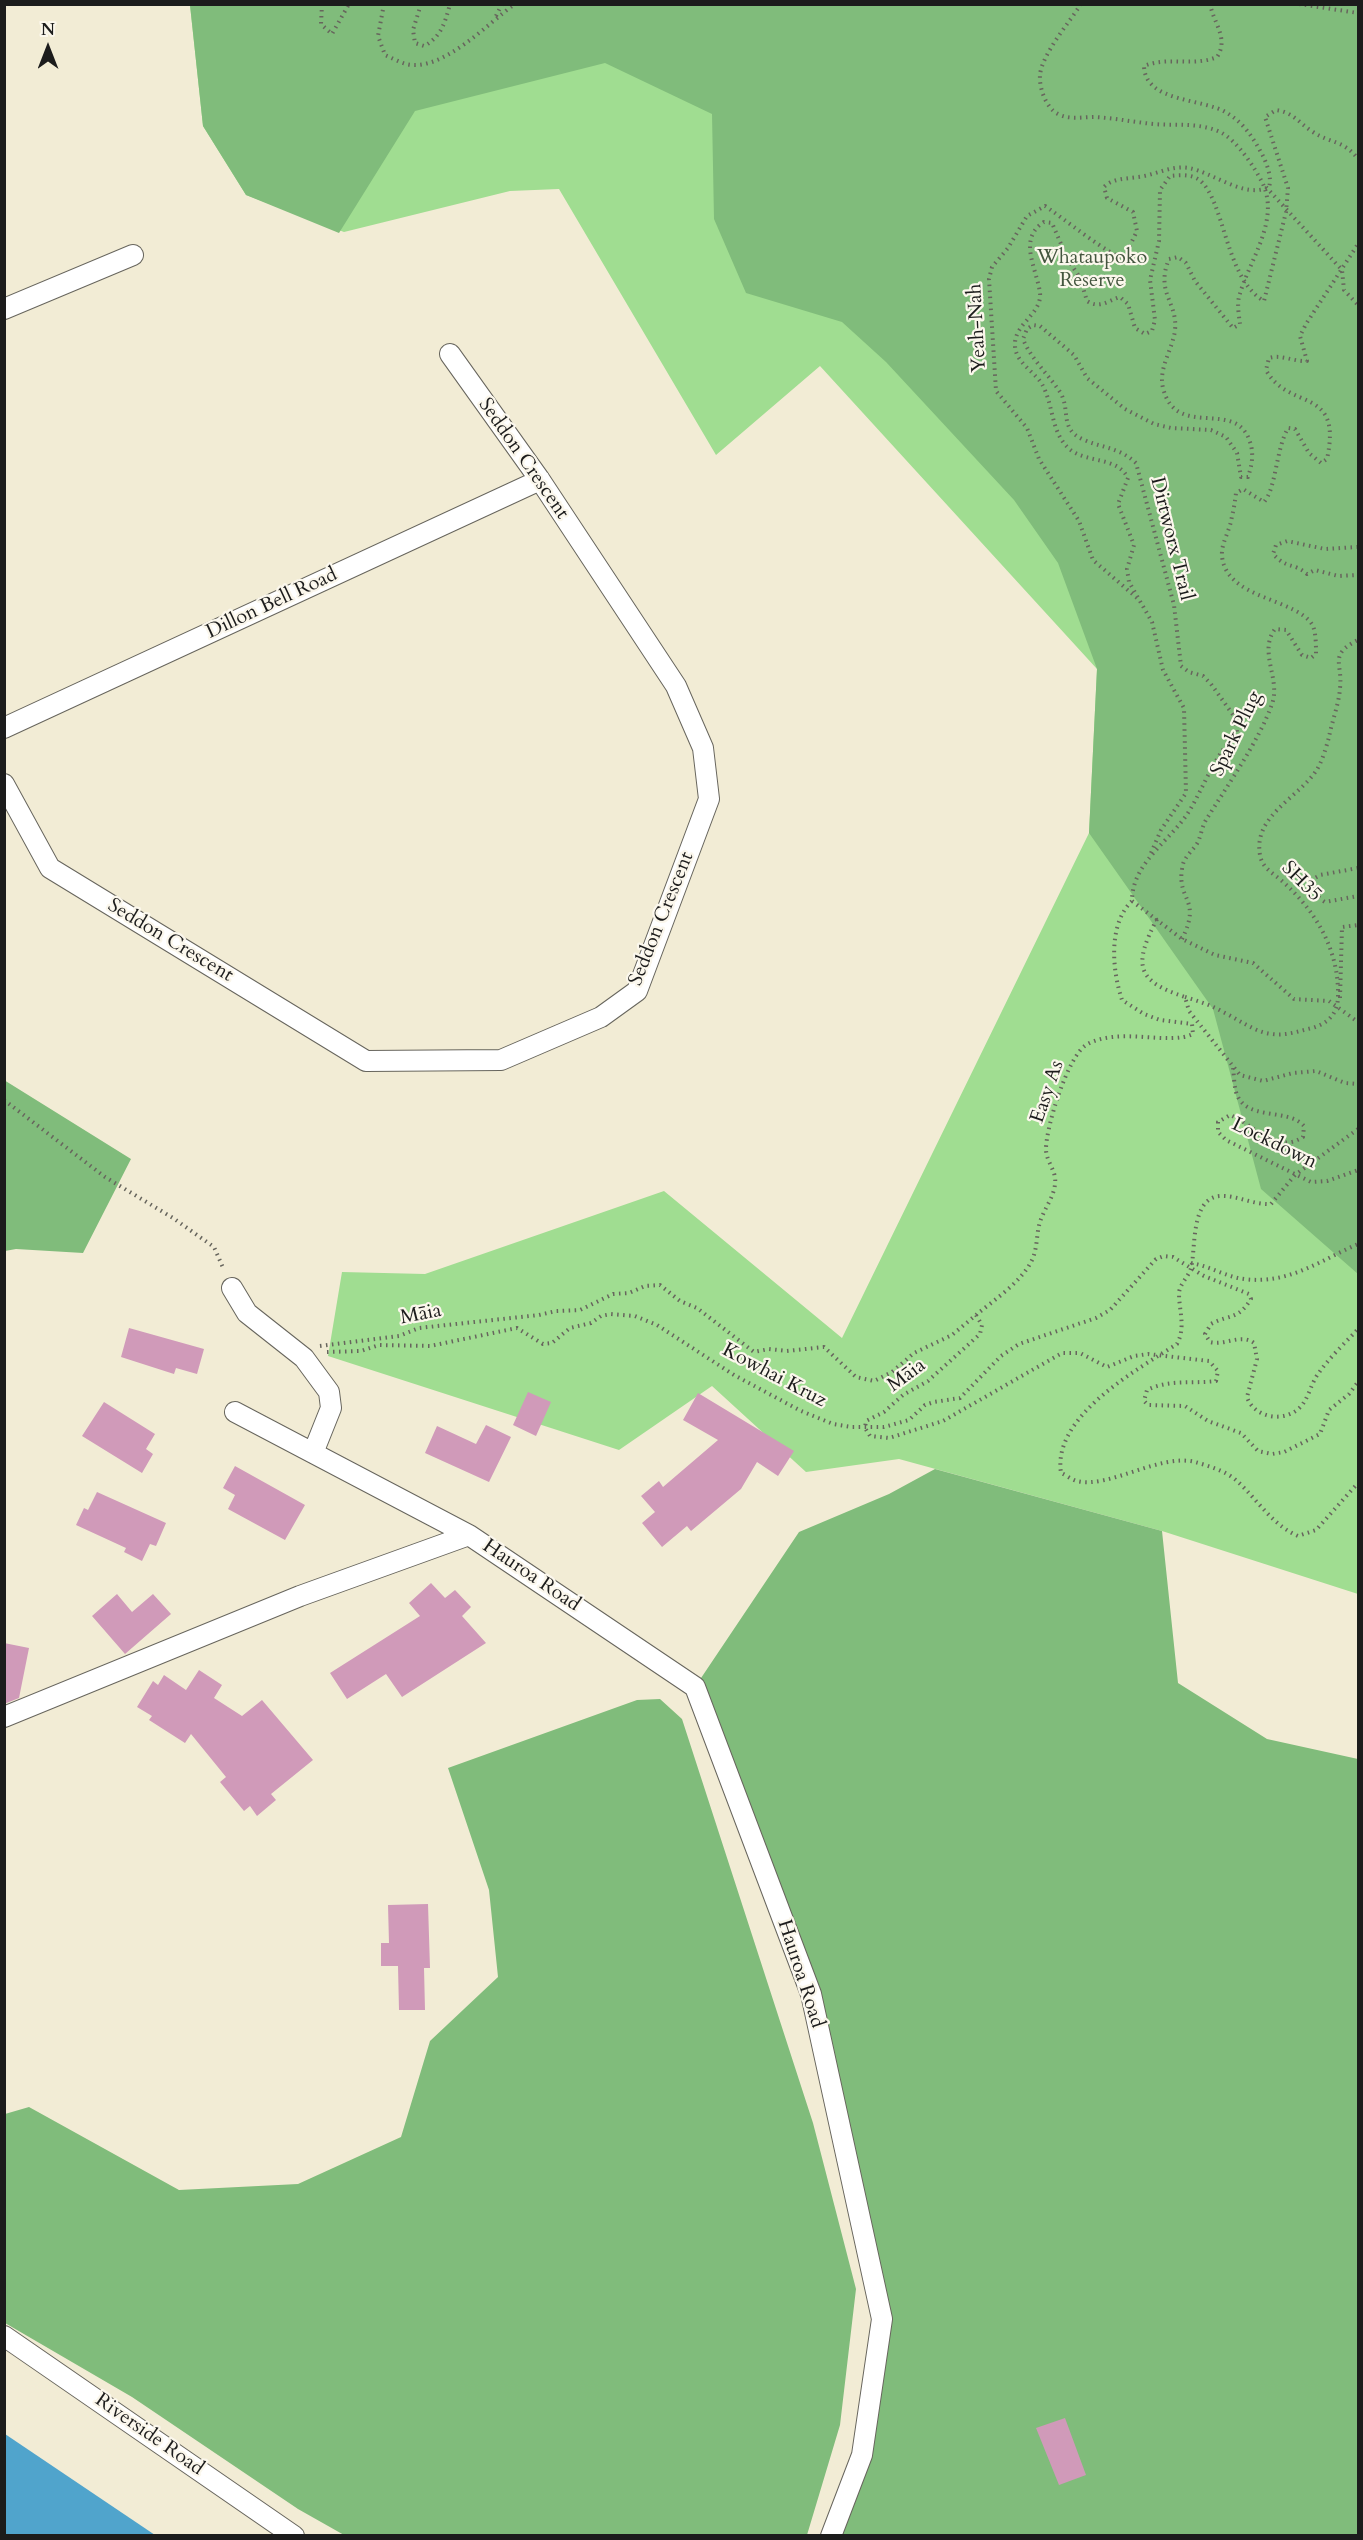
<!DOCTYPE html>
<meta charset="utf-8">
<style>
body{margin:0}
#map{position:relative;width:1363px;height:2540px;overflow:hidden;background:#f2ecd5;font-family:Cardo,serif}
canvas{display:block}
.frame{position:absolute;inset:0;border:6px solid #1c1c1c;pointer-events:none}
.north{position:absolute;left:18px;top:18px;width:60px;height:60px;-webkit-text-stroke:4px #fbf7ec;paint-order:stroke;rotate:0deg;font-size:16px;font-weight:700;line-height:24px;text-align:center;color:#1c1c1c}
.north::after{content:'';display:block;margin:auto;width:21px;height:27px;background:#1c1c1c;clip-path:polygon(50% 0,100% 100%,50% 72%,0 100%)}
</style>
<div id="map">
<canvas width="1363" height="2540"></canvas>
<div class="frame"></div>
<div class="north">N</div>
</div>
<script>
const ctx = document.querySelector('canvas').getContext('2d');
ctx.lineJoin = 'round';
function fillPath(path, color) {
  ctx.fillStyle = color;
  ctx.fill(path, 'evenodd');
}
function strokePath(path, color, width, dash) {
  ctx.strokeStyle = color;
  ctx.lineWidth = width;
  ctx.lineCap = dash ? 'butt' : 'round';
  ctx.setLineDash(dash || []);
  ctx.stroke(path);
}
function label(font, color, halo, rows, align = 'center') {
  ctx.font = font + ' Cardo,serif';
  ctx.lineWidth = 4.5;
  ctx.setLineDash([]);
  ctx.textBaseline = 'middle';
  ctx.strokeStyle = halo;
  ctx.fillStyle = color;
  for (const [text, x, y, turn = 0] of rows) {
    ctx.save();
    ctx.translate(x, y);
    ctx.rotate((+turn || 0) * Math.PI / 180);
    ctx.textAlign = isNaN(turn) ? turn : align;
    if (halo) ctx.strokeText(text, 0, 0);
    ctx.fillText(text, 0, 0);
    ctx.restore();
  }
}
fillPath(new Path2D(`
 M 190,5 L 1358,5 L 1358,1594 L 1162,1531 L 899,1459 L 806,1472 L 712,1386 L 619,1450 L 328,1356 L 342,1272 L 425,1274 L 664,1191 L 842,1338 L 1089,833 L 1097,669 L 820,366 L 716,455 L 559,189 L 510,191 L 344,232 L 246,195 L 203,126 Z`), '#a0dd91');
fillPath(new Path2D(`
 M 190,5 L 1358,5 L 1358,1274 L 1261,1189 L 1213,1009 L 1089,833 L 1097,669 L 1058,563 L 1014,500 L 886,362 L 842,322 L 746,293 L 714,219 L 712,114 L 605,63 L 415,111 L 339,233 L 246,195 L 203,126 Z
 M 4,1080 L 131,1159 L 83,1253 L 16,1249 L 5,1251 Z
 M 935,1469 L 1162,1531 L 1178,1683 L 1267,1739 L 1358,1759 L 1358,2535 L 831,2535 L 862,2455 L 882,2319 L 811,1994 L 695,1687 L 799,1532 L 889,1494 Z
 M 660,1699 L 682,1719 L 813,2123 L 856,2289 L 840,2425 L 807,2535 L 344,2535 L 298,2509 L 132,2397 L 5,2323 L 5,2114 L 29,2107 L 179,2190 L 298,2184 L 401,2137 L 430,2041 L 498,1977 L 489,1890 L 448,1768 L 637,1700 Z`), '#80bc7b');
fillPath(new Path2D(`
 M 5,2434 L 155,2535 L 5,2535 Z`), '#50a4cc');
fillPath(new Path2D(`
 M 129,1328 L 204,1349 L 197,1374 L 176,1368 L 174,1374 L 121,1357 Z
 M 528,1392 L 551,1402 L 536,1436 L 513,1425 Z
 M 698,1393 L 794,1451 L 778,1476 L 757,1462 L 741,1489 L 691,1531 L 687,1526 L 662,1547 L 642,1523 L 655,1512 L 641,1496 L 659,1481 L 663,1487 L 718,1440 L 683,1420 Z
 M 104,1402 L 155,1434 L 146,1449 L 153,1454 L 142,1473 L 82,1436 Z
 M 486,1425 L 511,1437 L 489,1482 L 425,1453 L 437,1426 L 476,1444 Z
 M 235,1466 L 305,1505 L 285,1540 L 228,1509 L 235,1495 L 223,1488 Z
 M 97,1492 L 166,1523 L 156,1546 L 150,1544 L 142,1561 L 124,1552 L 126,1548 L 76,1525 L 84,1508 L 88,1510 Z
 M 431,1583 L 445,1598 L 455,1590 L 471,1607 L 462,1616 L 486,1643 L 402,1697 L 386,1674 L 347,1699 L 330,1673 L 420,1616 L 409,1603 Z
 M 117,1594 L 132,1612 L 153,1594 L 171,1614 L 125,1654 L 92,1616 Z
 M 4,1643 L 29,1648 L 19,1698 L 4,1704 Z
 M 199,1670 L 222,1685 L 214,1698 L 242,1716 L 262,1700 L 313,1760 L 271,1794 L 276,1800 L 257,1816 L 250,1806 L 244,1811 L 220,1782 L 226,1777 L 191,1734 L 185,1743 L 149,1720 L 152,1716 L 137,1707 L 153,1681 L 158,1685 L 164,1675 L 186,1690 Z
 M 428,1904 L 430,1968 L 424,1968 L 425,2010 L 399,2010 L 398,1966 L 381,1966 L 381,1943 L 389,1943 L 388,1905 Z
 M 1065,2418 L 1086,2475 L 1059,2485 L 1036,2428 Z`), '#d09ab9');
const street = new Path2D(`
 M 4,309 L 133,255
 M 4,728 L 540,480
 M 4,784 L 50,868 L 366,1061 L 501,1060 L 601,1017 L 637,991 L 709,799 L 703,748 L 676,686 L 540,480 L 450,354
 M 232,1288 L 247,1313 L 304,1358 L 329,1392 L 331,1408 L 313,1453
 M 235,1412 L 469,1535
 M 4,1717 L 300,1596 L 469,1535 L 695,1687 L 811,1994 L 882,2319 L 862,2455 L 831,2536
 M 4,2336 L 294,2536`);
strokePath(street, '#67655d', 22);
strokePath(new Path2D(`
 M 322,4 L 321,24 L 332,34 L 349,4
 M 384,4 L 378,36 L 385,55 C 392,58 399,62 406,64 C 442,73 488,23 515,4
 M 421,4 L 413,30 L 415,43 L 424,46 C 441,37 445,23 450,4
 M 1081,4 C 1069,23 1042,54 1040,75 C 1039,88 1046,108 1058,114 C 1070,120 1082,117 1094,117 C 1114,118 1133,122 1153,124 C 1176,126 1198,122 1220,132 C 1237,140 1255,168 1263,184 C 1280,222 1248,262 1239,297 C 1237,305 1239,316 1240,324 L 1233,328 L 1195,281 L 1186,263 L 1178,257 L 1169,259 C 1155,293 1178,302 1175,330 C 1173,349 1158,368 1163,388 C 1176,441 1236,397 1250,442 C 1254,454 1252,465 1248,477 L 1241,477 L 1237,453 L 1226,437 L 1211,430 L 1171,428 L 1154,424 L 1125,409 L 1087,378 L 1074,355 L 1040,326 L 1033,325 L 1027,329 L 1023,339 C 1031,359 1048,374 1060,392 C 1071,410 1059,428 1082,439 C 1101,448 1119,447 1136,463 L 1174,605 L 1181,666 L 1189,672 L 1203,676 L 1211,684 L 1236,719 L 1237,733 C 1215,755 1206,782 1191,808 C 1173,840 1132,861 1132,901
 M 1299,4 L 1358,13
 M 496,16 L 502,4
 M 1266,187 L 1342,270 L 1344,290 L 1358,305
 M 1358,547 L 1325,549 L 1287,541 L 1276,545 L 1273,554 C 1288,570 1293,562 1307,574 L 1315,570 L 1338,576 L 1358,575
 M 1137,598 L 1093,560 L 1079,521 L 1039,459 L 1027,428 L 996,391 L 989,279 L 992,267 L 1008,248 L 1027,216 L 1045,206 C 1059,215 1114,259 1124,258 L 1137,231 L 1133,212 L 1107,198 L 1104,187 C 1113,178 1126,179 1138,177 C 1156,175 1171,165 1189,168 C 1214,173 1245,199 1269,187 C 1272,178 1267,164 1263,156 C 1254,139 1244,123 1227,113 C 1204,98 1145,103 1144,66 C 1168,56 1193,67 1217,57 C 1229,39 1214,24 1210,4
 M 1151,853 L 1161,830 L 1186,793 L 1184,708 L 1163,670 L 1152,622 L 1129,582 L 1127,569 L 1134,545 L 1118,504 L 1128,478 C 1117,457 1090,463 1072,451 C 1051,436 1054,407 1043,386 C 1036,372 1015,363 1015,345 C 1014,324 1042,314 1040,293 C 1037,269 1017,239 1044,222 L 1052,223 L 1067,258 L 1080,278 L 1087,301 C 1100,309 1107,301 1120,297 L 1128,304 L 1135,328 L 1145,334 L 1152,331 L 1155,320 L 1150,280 L 1159,241 L 1160,190 L 1170,176 C 1179,175 1190,174 1198,179 C 1225,197 1224,278 1264,301 L 1286,212 L 1288,188 L 1265,117 L 1276,110 C 1293,112 1300,124 1313,132 C 1331,144 1344,140 1358,159
 M 1358,868 L 1320,875 L 1313,879 C 1314,890 1315,896 1325,902 L 1358,896
 M 1132,901 L 1182,939 L 1215,955 L 1253,963 L 1294,999 L 1329,1001 L 1358,1022
 M 1157,919 C 1133,965 1136,981 1185,997 L 1189,1011 L 1240,1075 L 1263,1081 L 1293,1073 L 1316,1071 L 1345,1083 L 1358,1084
 M 1182,939 C 1202,899 1177,901 1182,869 C 1183,857 1193,851 1198,842 C 1201,835 1202,827 1206,820 C 1227,786 1259,741 1272,704 C 1281,679 1258,652 1275,629 L 1286,630 L 1302,655 L 1311,658 L 1316,654 C 1316,645 1316,634 1313,626 C 1298,598 1226,600 1222,556 C 1221,544 1229,532 1231,521 C 1233,512 1235,503 1236,493 L 1243,489 L 1264,502 C 1276,489 1276,449 1288,428 L 1295,429 L 1309,453 L 1321,463 L 1327,459 C 1343,385 1289,412 1266,370 L 1269,358 C 1281,354 1294,362 1307,361 L 1300,336 L 1306,324 L 1358,244
 M 1185,997 C 1198,1001 1211,1005 1223,1012 C 1240,1020 1254,1032 1272,1034 C 1286,1036 1299,1031 1312,1028 C 1329,1023 1338,1013 1338,996 C 1339,950 1316,911 1282,881 C 1273,873 1262,868 1260,855 C 1253,816 1298,798 1316,771 C 1322,762 1326,748 1329,737 C 1332,721 1339,704 1340,688 C 1343,663 1328,655 1358,640
 M 1340,998 L 1342,927 L 1358,925
 M 1233,1068 C 1234,1075 1234,1085 1236,1092 C 1245,1122 1287,1107 1304,1126 L 1303,1137 C 1276,1155 1253,1124 1230,1115 L 1218,1122 L 1218,1132 L 1226,1140 L 1311,1182 L 1327,1181 L 1358,1170
 M 4,1100 L 105,1177 L 173,1218 L 214,1247 L 224,1270
 M 1358,1129 L 1295,1175 L 1271,1204 C 1253,1205 1237,1195 1220,1196 C 1190,1198 1196,1250 1191,1268 C 1188,1278 1180,1283 1179,1293 C 1179,1311 1186,1327 1177,1344 C 1137,1370 1052,1416 1061,1473 C 1066,1475 1072,1480 1077,1481 C 1109,1489 1160,1453 1195,1462 C 1209,1466 1226,1471 1237,1481 C 1258,1500 1271,1524 1298,1536 L 1316,1530 L 1358,1483
 M 1191,1263 C 1210,1266 1226,1277 1244,1279 C 1288,1285 1321,1260 1358,1244
 M 976,1315 C 994,1300 1020,1283 1031,1262 C 1038,1249 1036,1234 1040,1222 C 1044,1209 1054,1197 1055,1184 C 1057,1171 1046,1162 1046,1149 C 1046,1127 1068,1056 1086,1045 C 1117,1026 1169,1046 1193,1034 L 1192,1024 L 1160,1020 L 1144,1014 L 1122,1000 C 1112,970 1108,924 1132,901
 M 320,1346 L 399,1336 L 419,1328 L 539,1315 L 556,1311 L 580,1310 L 613,1294 L 629,1293 L 645,1286 L 660,1285 L 680,1301 L 697,1308 L 754,1352 L 769,1349 L 787,1351 L 824,1347 L 856,1377 L 874,1381 L 892,1372 L 914,1353 L 952,1335 L 976,1315 L 982,1325 L 980,1334 L 928,1381 L 903,1395 L 884,1412 L 866,1421 L 865,1428 L 870,1436 L 889,1438 L 943,1421 L 1062,1353 L 1080,1353 L 1107,1367 L 1134,1356 L 1148,1354 L 1209,1361 L 1218,1371 L 1216,1381 C 1192,1384 1169,1379 1147,1390 L 1144,1401 L 1148,1405 L 1185,1406 L 1208,1421 L 1241,1433 L 1258,1451 L 1272,1454 L 1284,1452 L 1320,1434 L 1329,1410 L 1349,1394 L 1358,1382
 M 327,1352 L 361,1351 L 379,1345 L 430,1346 L 517,1328 L 543,1344 L 552,1343 L 570,1328 L 591,1323 L 601,1316 L 611,1314 L 635,1316 L 657,1325 L 734,1375 L 801,1411 L 833,1424 L 852,1427 L 884,1427 L 909,1420 L 925,1405 L 934,1402 L 960,1398 L 1001,1356 L 1019,1344 L 1096,1318 L 1110,1310 L 1156,1259 L 1164,1256 L 1173,1257 L 1204,1276 L 1249,1294 L 1251,1299 C 1238,1320 1230,1314 1211,1324 L 1205,1334 L 1210,1342 C 1225,1346 1241,1333 1254,1343 L 1257,1359 L 1247,1397 C 1253,1416 1280,1423 1297,1410 C 1308,1402 1310,1385 1318,1374 C 1329,1358 1345,1343 1358,1329`), '#67655d', 4, [1.5, 4.5]);
strokePath(street, '#fff', 20);
label('20px', '#44563f', '#fbf7ec', [
 ["Whataupoko",1092,258],
 ["Reserve",1092,281]
]);
label('20px', '#1c1c1c', '#fbf7ec', [
 ["Yeah-Nah",978,328,-93],
 ["Seddon Crescent",523,459,55],
 ["Dirtworx Trail",1171,539,76],
 ["Dillon Bell Road",272,604,-25],
 ["Spark Plug",1237,734,-64],
 ["SH35",1301,882,45],
 ["Seddon Crescent",662,919,-68],
 ["Seddon Crescent",170,941,31],
 ["Easy As",1048,1092,-71],
 ["Lockdown",1274,1144,26],
 ["Māia",421,1315,-11],
 ["Kowhai Kruz",774,1376,28],
 ["Māia",907,1376,-36],
 ["Hauroa Road",531,1576,34],
 ["Hauroa Road",800,1974,72],
 ["Riverside Road",149,2435,35]
]);
</script>
